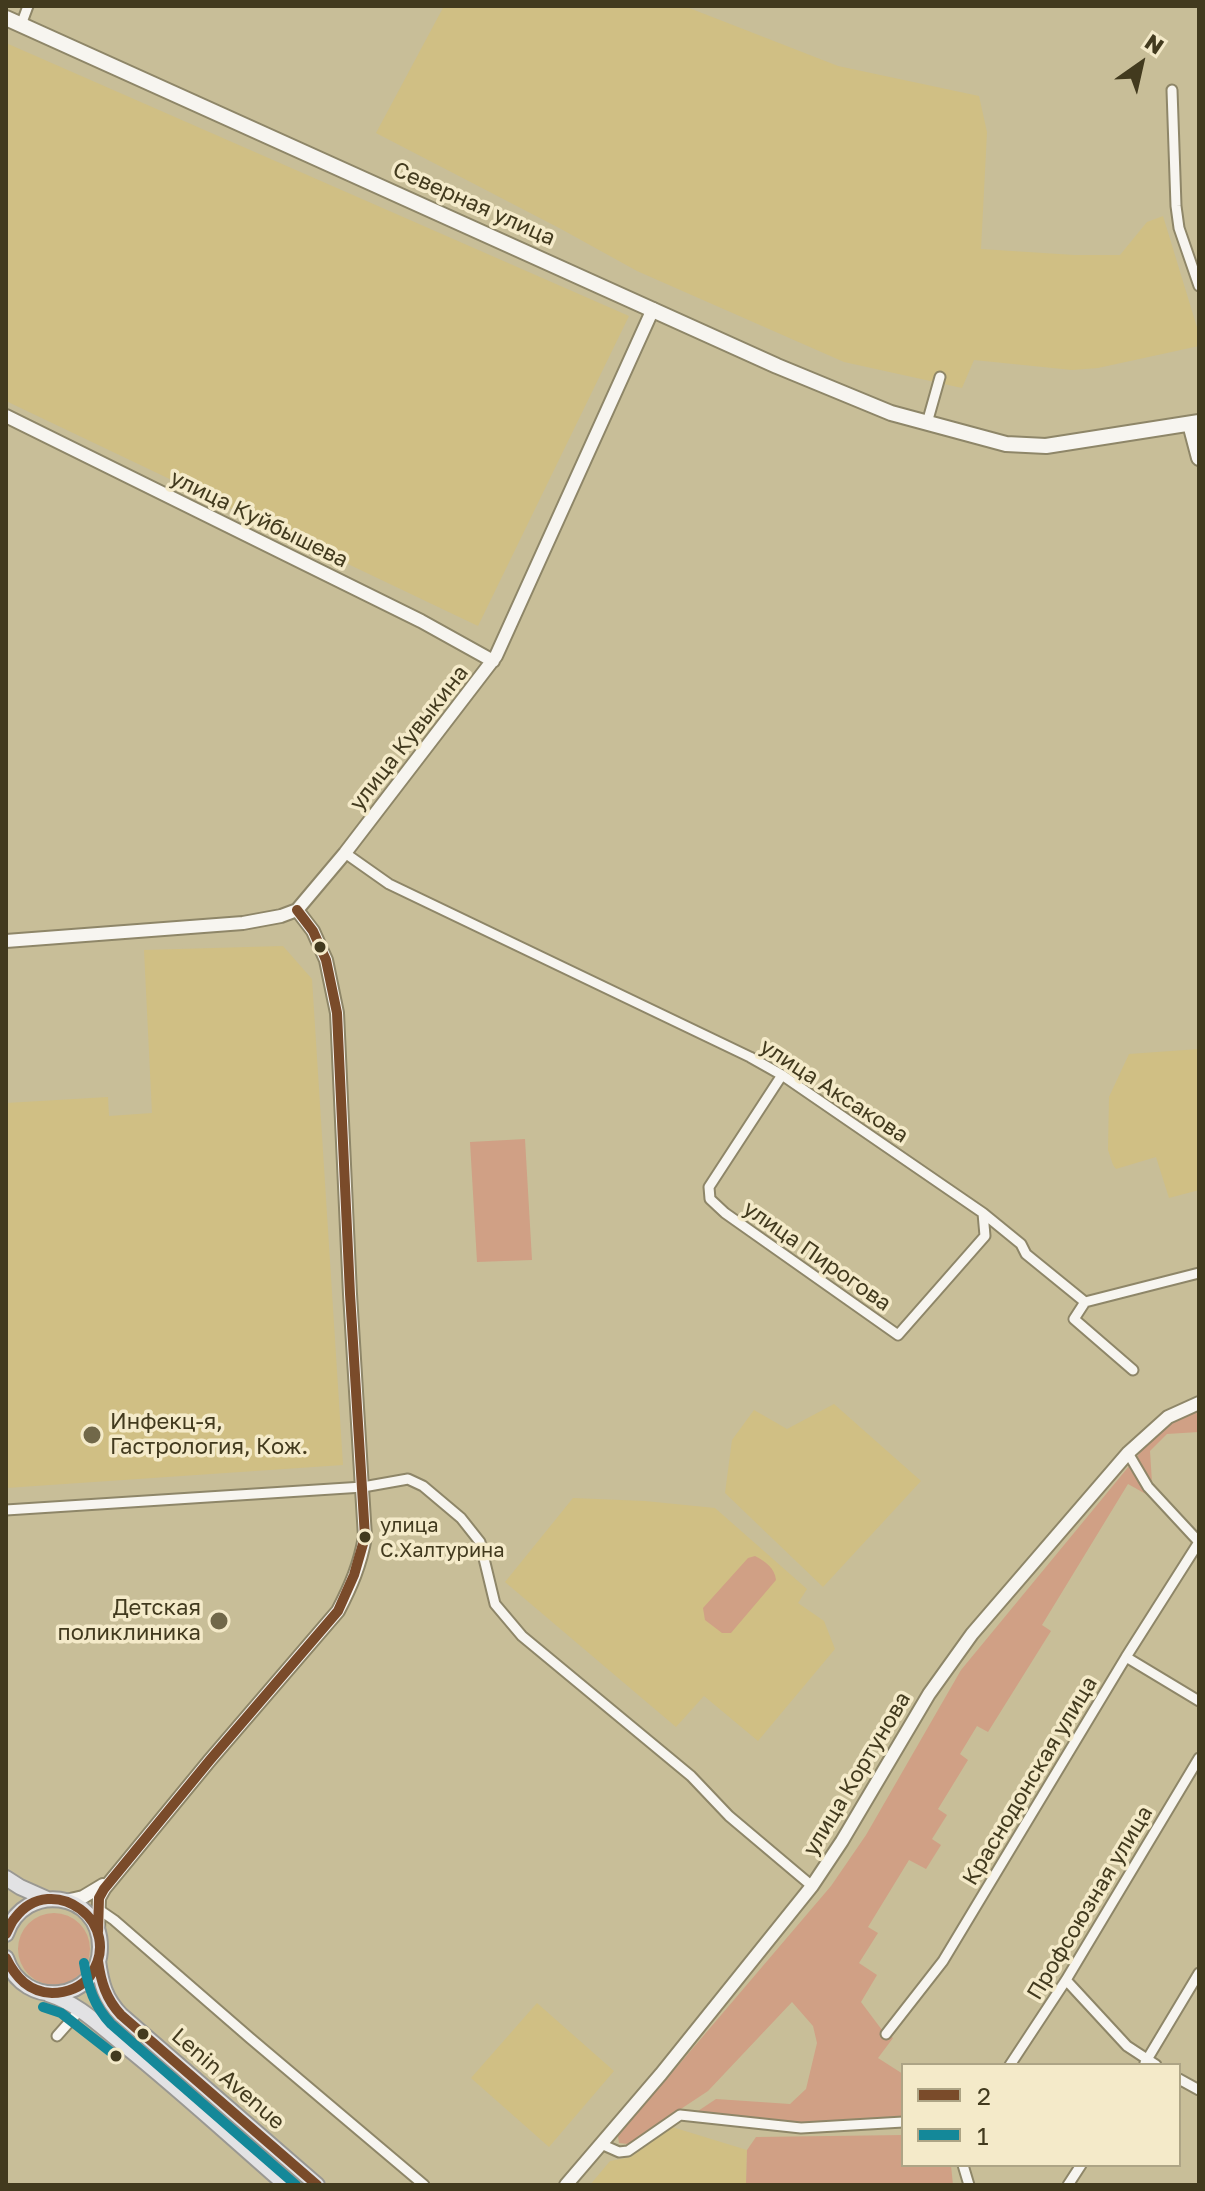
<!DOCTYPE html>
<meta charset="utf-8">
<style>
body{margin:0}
#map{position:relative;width:1205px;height:2191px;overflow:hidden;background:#c8be98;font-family:"Golos Text",sans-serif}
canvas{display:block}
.frame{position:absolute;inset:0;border:8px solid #423a1e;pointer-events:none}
.legend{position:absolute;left:901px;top:2063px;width:280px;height:104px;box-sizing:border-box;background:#f4eac9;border:2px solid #ada485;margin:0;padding:10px 14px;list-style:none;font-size:24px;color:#423a1e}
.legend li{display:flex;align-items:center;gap:16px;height:40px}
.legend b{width:40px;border:2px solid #ada485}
.north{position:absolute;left:1101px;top:24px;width:80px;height:80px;-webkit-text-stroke:6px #f4eac9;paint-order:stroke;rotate:34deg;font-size:22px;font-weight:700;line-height:32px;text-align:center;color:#423a1e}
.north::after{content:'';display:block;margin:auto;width:28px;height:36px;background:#423a1e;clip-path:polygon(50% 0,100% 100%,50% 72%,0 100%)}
</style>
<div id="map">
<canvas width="1205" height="2191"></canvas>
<div class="frame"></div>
<ul class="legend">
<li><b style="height:10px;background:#7a4b2a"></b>2</li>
<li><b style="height:10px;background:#148899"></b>1</li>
</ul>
<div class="north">N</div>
</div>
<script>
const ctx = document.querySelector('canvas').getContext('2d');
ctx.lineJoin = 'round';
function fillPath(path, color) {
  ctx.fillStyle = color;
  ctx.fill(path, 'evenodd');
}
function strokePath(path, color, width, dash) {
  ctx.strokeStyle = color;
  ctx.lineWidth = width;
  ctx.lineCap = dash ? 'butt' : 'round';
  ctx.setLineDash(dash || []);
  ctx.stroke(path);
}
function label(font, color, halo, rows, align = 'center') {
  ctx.font = font + ' "Golos Text",sans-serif';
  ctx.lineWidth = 7;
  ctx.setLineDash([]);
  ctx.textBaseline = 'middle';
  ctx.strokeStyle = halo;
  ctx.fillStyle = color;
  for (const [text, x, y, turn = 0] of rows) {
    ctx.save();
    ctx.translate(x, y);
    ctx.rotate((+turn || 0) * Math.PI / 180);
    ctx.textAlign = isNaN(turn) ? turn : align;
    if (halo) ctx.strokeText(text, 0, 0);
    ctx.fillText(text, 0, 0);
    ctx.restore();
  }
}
fillPath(new Path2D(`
 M 444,6 L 684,6 L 838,66 L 979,96 L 987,132 L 981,249 L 1074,255 L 1120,255 L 1147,222 L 1163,216 L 1199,334 L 1199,346 L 1098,368 L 1072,370 L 974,360 L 962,388 L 844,362 L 637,271 L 561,229 L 376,133 Z
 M 6,43 L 629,316 L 478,626 L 6,401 Z
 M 283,946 L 312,979 L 343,1465 L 6,1488 L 6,1103 L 108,1097 L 109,1116 L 152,1113 L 144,950 Z
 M 1199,1049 L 1199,1190 L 1169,1198 L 1156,1157 L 1116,1169 L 1113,1165 L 1108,1150 L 1109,1097 L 1129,1054 Z
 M 834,1404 L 921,1481 L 823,1587 L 725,1493 L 732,1440 L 754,1410 L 787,1429 Z
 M 573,1498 L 645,1501 L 715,1508 L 807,1589 L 798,1603 L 824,1621 L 835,1649 L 758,1741 L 704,1696 L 676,1727 L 505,1582 Z
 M 537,2003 L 614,2071 L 549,2147 L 471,2078 Z
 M 672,2127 L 747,2150 L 746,2185 L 590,2185 L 610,2161 L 631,2157 Z`), '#d0bf84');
fillPath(new Path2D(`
 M 525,1139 L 532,1260 L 477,1262 L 470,1142 Z
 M 1199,1407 L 1199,1432 L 1167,1434 L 1150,1451 L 1153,1498 L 1128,1484 L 1042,1625 L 1051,1631 L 988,1732 L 977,1726 L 960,1754 L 968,1760 L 938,1809 L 947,1815 L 932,1839 L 941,1845 L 926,1869 L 909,1860 L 868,1927 L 878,1933 L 859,1963 L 877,1975 L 861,2002 L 882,2030 L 893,2038 L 878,2058 L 903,2074 L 903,2117 L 802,2124 L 698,2111 L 716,2099 L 790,2104 L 806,2089 L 817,2043 L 813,2026 L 792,2002 L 708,2091 L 628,2144 L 619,2143 L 618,2136 L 831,1886 L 866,1835 L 961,1670 L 1158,1431 L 1175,1418 Z
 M 755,1556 C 765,1561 775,1568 776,1580 L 731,1633 L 722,1633 L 705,1620 L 703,1608 L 748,1558 Z
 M18 1949a36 36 0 1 1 72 0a36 36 0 1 1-72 0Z
 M 903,2135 L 903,2165 L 951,2165 L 953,2185 L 746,2185 L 747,2150 L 756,2137 Z`), '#d0a085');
const minor = new Path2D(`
 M 21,25 L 28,6
 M 1172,90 L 1176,206 L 1179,228 L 1199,286
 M 927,423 L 940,377
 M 345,853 L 389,884 L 750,1057 L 782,1075 L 983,1213 L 1021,1244 L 1026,1254 L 1085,1302 L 1199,1273
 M 782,1075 L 709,1187 L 710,1199 L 725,1213 L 898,1335 L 985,1236 L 983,1213
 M 1085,1302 L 1074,1319 L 1133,1370
 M 1128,1453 L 1148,1487 L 1199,1542
 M 6,1510 L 363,1487 L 408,1479 L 423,1486 L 461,1518 L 480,1542 L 495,1604 L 522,1636 L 691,1776 L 729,1816 L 812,1886
 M 1126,1657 L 1199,1701
 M 98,1909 L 114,1920 L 250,2038 L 424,2185
 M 1066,1980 L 1127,2046 L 1156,2065
 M 886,2034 L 943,1961 L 1126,1657 L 1199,1542
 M 57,2036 L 80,2010
 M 1145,2063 L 1199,1973
 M 1010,2065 L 1066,1980 L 1199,1758
 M 1179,2079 L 1199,2090
 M 601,2144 L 619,2152 L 628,2151 L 680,2115 L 801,2128 L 903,2122
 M 963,2165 L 969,2185
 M 1068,2185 L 1081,2165`);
const tertiary = new Path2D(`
 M 6,416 L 421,621 L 493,661
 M 6,941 L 243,923 L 281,916 L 297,910 L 345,853 L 496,656 L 653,309
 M 66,1901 L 83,1897 L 103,1885
 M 98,1932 L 99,1898 L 104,1889 L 210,1760 L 338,1611 C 351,1586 360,1565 365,1537 L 350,1294 L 337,1013 L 326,960 L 313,931 L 297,910
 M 566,2185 L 661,2074 L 812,1886 L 842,1841 L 929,1694 L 972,1634 L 1128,1453 L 1168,1417 L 1199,1403`);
const secondary = new Path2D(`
 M 6,18 L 777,366 L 891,413 L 1006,444 L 1046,446 L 1199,422
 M 1190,424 L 1199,458`);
const primary = new Path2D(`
 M 6,1878 L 20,1887 L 47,1899
 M 6,1934 C 24,1881 100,1891 100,1947 C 100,2002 23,2011 6,1958
 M 98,1961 C 101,1983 105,1999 121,2015 L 317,2185
 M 48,1994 C 79,2004 99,2025 124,2045 C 179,2089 232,2138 286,2185`);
strokePath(minor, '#8e8668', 13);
strokePath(tertiary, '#8e8668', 16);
strokePath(secondary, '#8e8668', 18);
strokePath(primary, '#9a9892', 18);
strokePath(minor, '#f7f5f0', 9);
strokePath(tertiary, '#f7f5f0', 12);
strokePath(secondary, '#f7f5f0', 14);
strokePath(primary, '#e2e2e4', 14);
strokePath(new Path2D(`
 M 98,1932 L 99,1898 L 104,1889 L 210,1760 L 338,1611 L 354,1575 L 365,1537 L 350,1294 L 337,1013 L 326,960 L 313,931 L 297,910
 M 6,1934 C 9,1929 11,1922 15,1918 C 52,1869 127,1924 90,1976 C 82,1987 67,1993 52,1993 C 29,1992 16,1978 6,1958
 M 98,1961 C 101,1982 106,1999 121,2015 L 317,2185`), '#7a4b2a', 10);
strokePath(new Path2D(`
 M 84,1963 C 88,1987 94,2006 111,2024 L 296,2185
 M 43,2007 L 61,2013 L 116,2056`), '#148899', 10);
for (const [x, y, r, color] of [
 [320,947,7,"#423a1e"],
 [92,1435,10,"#716849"],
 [365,1537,7,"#423a1e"],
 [219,1621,10,"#716849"],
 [143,2034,7,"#423a1e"],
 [116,2056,7,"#423a1e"]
]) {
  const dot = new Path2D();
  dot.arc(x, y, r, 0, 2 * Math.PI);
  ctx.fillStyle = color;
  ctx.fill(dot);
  strokePath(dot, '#f4eac9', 3);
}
label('20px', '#423a1e', '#f4eac9', [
 ["улица",380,1526],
 ["С.Халтурина",380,1551]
], 'left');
label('22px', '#423a1e', '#f4eac9', [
 ["Северная улица",474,204,24],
 ["улица Куйбышева",259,519,26],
 ["улица Кувыкина",409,738,-52],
 ["улица Аксакова",834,1091,33],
 ["улица Пирогова",817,1256,35],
 ["улица Кортунова",857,1774,-59],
 ["Краснодонская улица",1030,1781,-59],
 ["Профсоюзная улица",1090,1903,-59],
 ["Lenin Avenue",228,2079,41]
]);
label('22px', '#423a1e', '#f4eac9', [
 ["Инфекц-я,",110,1422],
 ["Гастрология, Кож.",110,1447],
 ["Детская",201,1608,"right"],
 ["поликлиника",201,1633,"right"]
], 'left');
</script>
